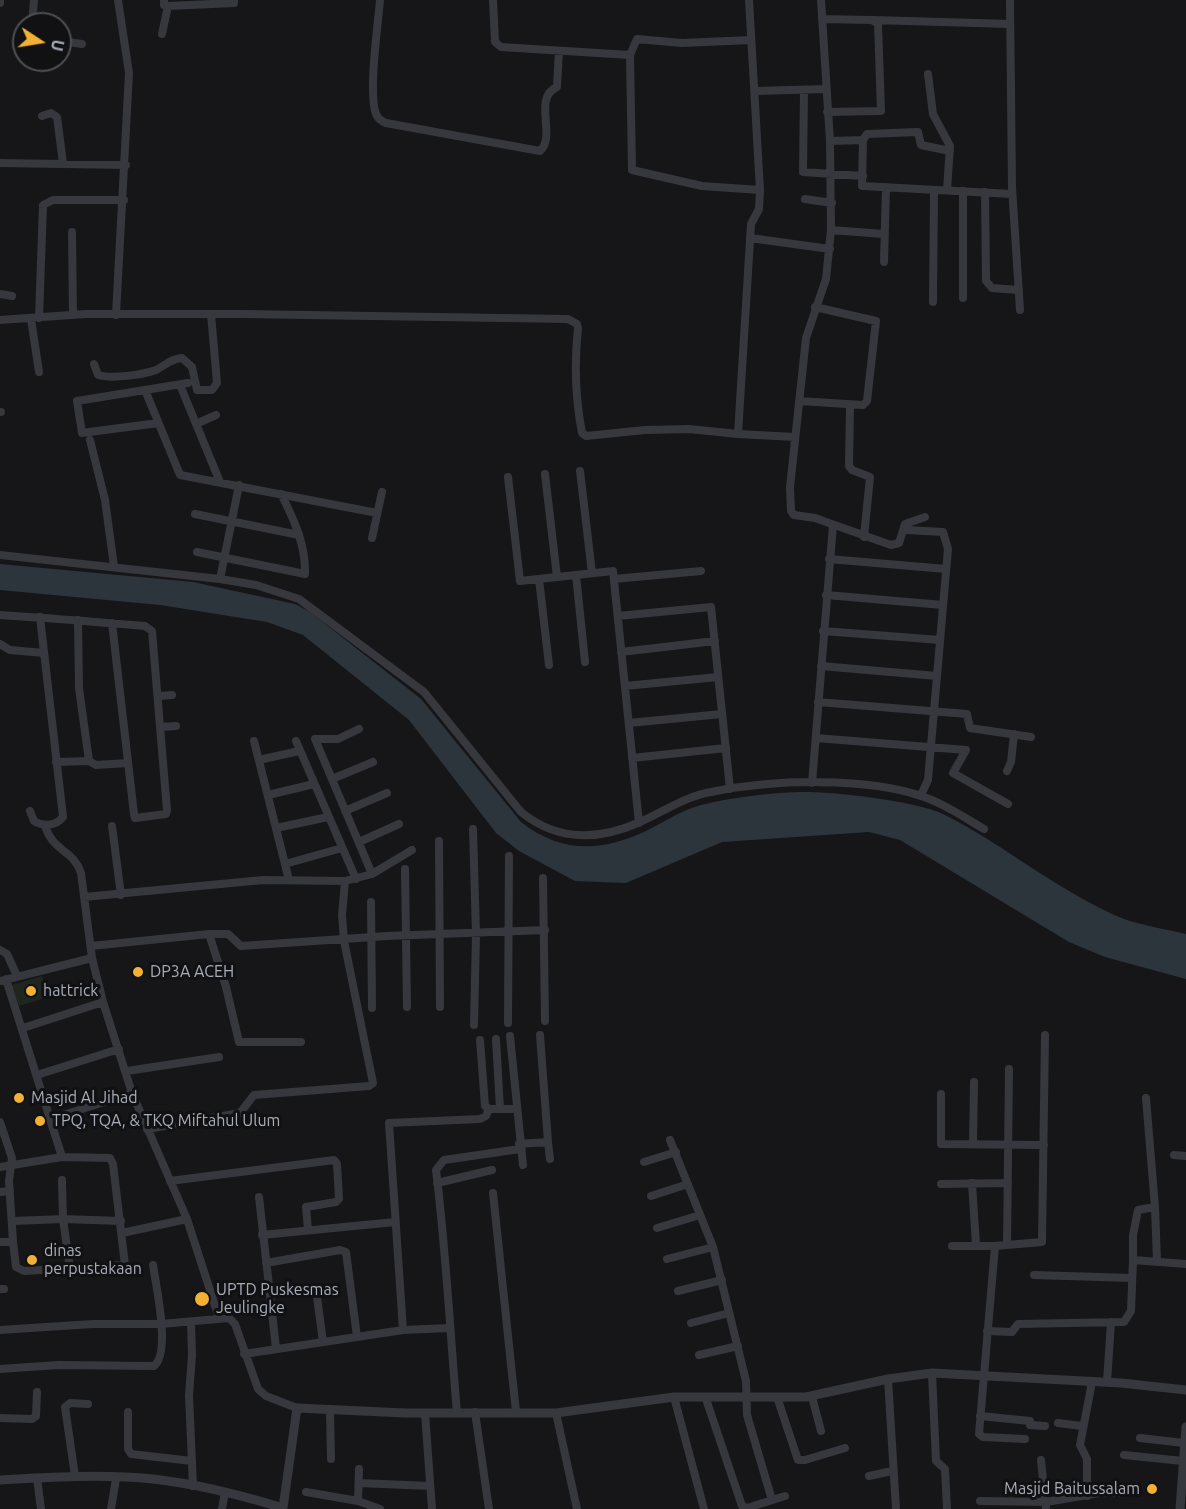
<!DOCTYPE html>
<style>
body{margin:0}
#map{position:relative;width:1186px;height:1509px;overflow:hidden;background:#161618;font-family:Ubuntu,sans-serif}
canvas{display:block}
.north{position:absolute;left:12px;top:12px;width:60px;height:60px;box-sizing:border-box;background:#111113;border:2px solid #4d4f55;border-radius:50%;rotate:102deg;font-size:16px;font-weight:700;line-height:24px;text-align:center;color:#a8adb8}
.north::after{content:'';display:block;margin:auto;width:21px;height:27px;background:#f2b134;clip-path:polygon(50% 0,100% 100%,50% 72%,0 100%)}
</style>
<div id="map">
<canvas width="1186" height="1509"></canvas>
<div class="north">U</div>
</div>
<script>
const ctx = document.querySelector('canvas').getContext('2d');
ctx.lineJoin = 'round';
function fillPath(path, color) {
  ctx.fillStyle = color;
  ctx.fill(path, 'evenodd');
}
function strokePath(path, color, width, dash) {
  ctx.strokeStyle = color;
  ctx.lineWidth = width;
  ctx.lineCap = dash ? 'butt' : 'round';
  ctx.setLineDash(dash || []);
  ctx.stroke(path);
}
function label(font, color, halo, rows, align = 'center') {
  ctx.font = font + ' Ubuntu,sans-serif';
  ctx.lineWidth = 6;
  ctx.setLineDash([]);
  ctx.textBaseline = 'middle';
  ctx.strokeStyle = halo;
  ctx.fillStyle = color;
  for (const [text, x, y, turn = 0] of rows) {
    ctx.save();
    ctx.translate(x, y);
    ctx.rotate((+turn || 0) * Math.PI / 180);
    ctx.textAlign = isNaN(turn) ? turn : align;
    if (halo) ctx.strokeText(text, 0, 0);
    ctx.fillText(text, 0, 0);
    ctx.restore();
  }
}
fillPath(new Path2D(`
 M 42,976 L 49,997 L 19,1006 L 12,985 Z`), '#1e261f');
fillPath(new Path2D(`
 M 0,564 L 193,582 L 295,604 L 310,612 L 421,699 L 521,822 C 562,854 602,852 648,830 C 666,821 682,810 701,805 C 733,797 768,793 801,792 C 831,791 917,801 943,814 C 1005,845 1060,893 1124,919 C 1144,926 1166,929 1186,934 L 1186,979 L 1105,957 L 1069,942 L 900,840 L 869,832 L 722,842 L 626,883 L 575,881 L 519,851 L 496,833 L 409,720 L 303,635 L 267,622 L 160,605 L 0,590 Z`), '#2c353c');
strokePath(new Path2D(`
 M 164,0 L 164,5 L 168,6 L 234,3 L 234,0
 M 380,0 C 378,25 368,93 376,114 C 378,119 381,121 386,123 L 540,151 C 557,136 532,98 557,87 L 559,51
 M 493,0 L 495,42 L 501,47 L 630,55 L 637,39 L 682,43 L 751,40
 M 749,0 L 760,190 L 759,209 L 751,224 L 738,434 L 795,437
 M 821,0 L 830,141 L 831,230 L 826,279 L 806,338 L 790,487 L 791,511 L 794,515 L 815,518 L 891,545 L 899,543 L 905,524 L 925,517
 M 1010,0 L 1012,187 L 1020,310
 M 0,3 L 0,0
 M 822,19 L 872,20 L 878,24 L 881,111 L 827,112
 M 873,20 L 1010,24
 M 32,24 L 34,0
 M 162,34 L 168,6
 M 60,41 L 82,44
 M 630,55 L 632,170 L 702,186 L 760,190
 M 928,74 L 933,114 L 950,146 L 947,190
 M 804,90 L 803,172 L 863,176
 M 755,91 L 826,89
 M 42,116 L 51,113 L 57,117 L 63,163
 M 830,141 L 863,140
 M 950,151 L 921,145 L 918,132 L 867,134 L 863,140 L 862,186 L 1012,194
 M 0,163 L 126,165
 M 985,192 L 986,281 L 992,288 L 1019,290
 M 805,199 L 832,203
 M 831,230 L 884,234
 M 72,232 L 73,315
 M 750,238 L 830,249
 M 884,262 L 886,187
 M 0,294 L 12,296
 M 963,298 L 963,191
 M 933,302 L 934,191
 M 116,315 L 129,73 L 118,0
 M 39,318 L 43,205 L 53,200 L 124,200
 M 31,319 L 39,372
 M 0,320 L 85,314 L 242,314 L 568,319 L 577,324 L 578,328 C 574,365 575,397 582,433 L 586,436 L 645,430 L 689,429 L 738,434
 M 94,364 L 98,375 C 112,379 142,375 156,370 C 166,365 170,359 182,358 L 192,367 L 197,390 L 212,390 L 217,383 L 211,314
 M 180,385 L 220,482
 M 145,390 L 180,475 L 377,513
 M 799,401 L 863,405 L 867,401 L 876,321 L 815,307
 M 850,406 L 849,466 L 852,470 L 870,477 L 864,537
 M 0,412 L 1,412
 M 158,423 L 82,433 L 77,401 L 188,383
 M 196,424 L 216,415
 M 90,440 L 105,500 L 114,566
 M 580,471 L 592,573
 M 545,474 L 557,577
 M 508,477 L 520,581 L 613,571 L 639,823
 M 195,514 L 299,535
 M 907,530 L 943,532 L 948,549 L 928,780 L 921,795
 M 372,538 L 382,492
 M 197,552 L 305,574 C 306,546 294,519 281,494
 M 0,555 L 220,579 L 256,585 L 299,599 L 424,692 L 521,812 C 557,841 598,841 640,822 C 663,812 686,796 711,792 C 770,780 867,776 924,797 C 945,804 965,818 984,829
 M 829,559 L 946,569
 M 576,575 L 585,662
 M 220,579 L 239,485
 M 539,579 L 549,665
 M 614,579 L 701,571
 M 826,595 L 943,605
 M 0,615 C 48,618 97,622 145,626 L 152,631 L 167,810 L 166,814 L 135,818 L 134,814 L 112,623
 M 618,616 L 711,607 L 730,789
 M 78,620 L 79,688 L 89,761 L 96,765 L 128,763
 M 823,631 L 940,640
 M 0,644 L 10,650 L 44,653
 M 621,652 L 715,641
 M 821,666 L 937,676
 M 625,686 L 718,677
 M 159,696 L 172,695
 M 818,702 L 967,714 L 970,728 L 1031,737
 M 629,723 L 722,714
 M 161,727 L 176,726
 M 359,729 L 338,739 L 315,739 L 372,874
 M 816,738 L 966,750 L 953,773 L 1008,804
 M 254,741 L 289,880
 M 296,741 L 356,879
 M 632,758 L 726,748
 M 259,760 L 299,751
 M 56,762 L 89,761
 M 1007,771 L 1011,762 L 1014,734
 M 332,779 L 373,762
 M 812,783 L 833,525
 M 268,795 L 314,784
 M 30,811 L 34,821 C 43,827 56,826 63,817 L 40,617
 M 345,811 L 387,793
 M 45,826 C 54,853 73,849 81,873 L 92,958 L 103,1002 L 132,1093 L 187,1219 L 219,1318
 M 112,826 L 121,895
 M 276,828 L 328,817
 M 473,829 L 476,934 L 474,1025
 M 439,841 L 440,1007
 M 359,842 L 399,824
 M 285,864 L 342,848
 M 405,869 L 407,1007
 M 543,878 L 545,1021
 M 84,897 L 263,880 L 345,881 L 372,874 L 412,850
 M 371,902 L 372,1008
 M 209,934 L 226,987 L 239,1042 L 301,1042
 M 91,946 L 209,934 L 228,934 L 241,946 L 387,936 L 545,930
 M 0,950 L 7,954 L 17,976
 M 0,981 L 92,958
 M 508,1023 L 509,856
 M 23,1028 L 103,1002
 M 510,1036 L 523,1165
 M 496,1039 L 500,1109
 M 480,1040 L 485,1106 L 489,1109 L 517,1109
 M 127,1071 L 219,1057
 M 37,1075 L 119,1049
 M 941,1094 L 941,1144 L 1044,1145
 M 51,1119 L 132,1093
 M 0,1122 L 12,1158 L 9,1181 L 13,1242
 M 147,1129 L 240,1113 L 254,1095 L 369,1086 L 373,1083 L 344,941 L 342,915 L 345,881
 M 670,1140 L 713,1247 L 746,1381 L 747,1415 L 772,1500
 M 548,1142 L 550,1159
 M 519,1144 L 548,1142 L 540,1035
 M 973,1144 L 974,1082
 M 1174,1155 L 1186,1156
 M 644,1162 L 676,1152
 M 0,1167 L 62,1157
 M 170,1181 L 334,1160 L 337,1164 L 339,1199 L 336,1202 L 306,1207 L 308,1230
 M 437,1183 L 492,1170
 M 972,1183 L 976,1245
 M 941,1184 L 1008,1183
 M 0,1192 L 10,1191
 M 493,1193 L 516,1412
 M 651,1196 L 688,1184
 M 259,1197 L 276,1348
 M 1155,1207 L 1157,1261
 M 13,1221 L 63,1219 L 62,1180
 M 657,1228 L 700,1215
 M 122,1233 L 187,1219
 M 262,1235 L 395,1222
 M 0,1242 L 13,1242 L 16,1267 L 24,1271 L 125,1265 L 113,1164 L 110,1158 L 62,1157 L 6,979
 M 1007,1245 L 1009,1069
 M 952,1246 L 995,1246 L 979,1434 L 983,1437 L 1025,1439
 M 995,1246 L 1042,1242 L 1045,1035
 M 667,1259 L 713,1247
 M 1133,1260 L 1133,1235 L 1138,1210 L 1155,1207 L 1146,1098
 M 266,1263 L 340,1250 L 346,1252 L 357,1337
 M 70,1269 L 63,1219 L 121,1221
 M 1034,1275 L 1132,1278
 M 0,1289 L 4,1289
 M 316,1289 L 323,1342
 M 678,1291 L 722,1280
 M 191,1323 L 192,1355 L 189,1395 L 193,1486
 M 691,1323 L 729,1313
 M 0,1330 L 93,1324 L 161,1324 L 229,1318 L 235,1324 L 258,1389 L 266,1396 L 297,1408
 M 403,1330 L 389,1123 L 480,1119 L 486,1116 L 489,1109
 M 987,1331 L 1012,1332 L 1018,1324 L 1124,1322 L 1131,1311 L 1133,1260 L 1186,1264
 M 244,1354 L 403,1330 L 449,1328
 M 699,1355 L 738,1346
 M 0,1369 L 59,1365 L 154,1366 C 171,1353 156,1286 153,1265
 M 932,1373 L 936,1461 L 945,1469 L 947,1509
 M 888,1379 L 896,1509
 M 1107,1382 L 1111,1322
 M 674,1397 L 704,1509
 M 777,1397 L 798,1460 L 805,1460 L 845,1448
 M 812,1397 L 821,1431
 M 706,1399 L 742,1506 L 747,1508 L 785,1496
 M 330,1411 L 331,1459
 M 128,1412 L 128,1449 L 131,1454 L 192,1461
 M 475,1412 L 489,1509
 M 425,1413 L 432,1509
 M 457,1413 C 450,1331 446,1250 436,1170 L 444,1160 L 520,1149
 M 556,1413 L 577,1509
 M 980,1416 L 1030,1421 L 1030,1425 L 1045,1426
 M 0,1418 L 32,1419 L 36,1416 L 37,1392
 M 1058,1423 L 1082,1426
 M 1140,1438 L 1184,1443
 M 1124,1455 L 1183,1461
 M 1041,1460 L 1046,1509
 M 75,1476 L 65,1407 L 70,1403 L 88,1404
 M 869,1476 L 892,1471
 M 37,1478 L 41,1509
 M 359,1483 L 430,1486
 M 306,1492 L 358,1501 L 380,1509
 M 1087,1496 L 1087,1459 L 1080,1445 L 1092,1382
 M 358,1501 L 359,1469
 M 980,1501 L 1046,1502 L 1105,1492 L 1119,1493
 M 111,1509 L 116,1479
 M 222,1509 L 225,1492`), '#37383d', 8);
strokePath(new Path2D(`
 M 0,1480 C 49,1477 104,1474 153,1479 C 197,1484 241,1495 283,1508 L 297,1408 L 405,1413 L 556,1413 L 674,1397 L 806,1397 L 888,1379 L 932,1373 L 1121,1383 L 1186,1390
 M 1180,1509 L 1186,1427`), '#37383d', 9);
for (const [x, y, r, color] of [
 [138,972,6,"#f2b134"],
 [31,991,6,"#f2b134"],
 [19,1098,6,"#f2b134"],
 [40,1121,6,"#f2b134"],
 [32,1260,6,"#f2b134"],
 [202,1299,8,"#f2b134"],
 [1152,1489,6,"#f2b134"]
]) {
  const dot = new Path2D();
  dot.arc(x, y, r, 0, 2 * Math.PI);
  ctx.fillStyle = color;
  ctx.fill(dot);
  strokePath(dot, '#111113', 2);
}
label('16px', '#a8adb8', '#111113', [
 ["DP3A ACEH",150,972],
 ["hattrick",43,991],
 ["Masjid Al Jihad",31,1098],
 ["TPQ, TQA, & TKQ Miftahul Ulum",52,1121],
 ["dinas",44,1251],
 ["perpustakaan",44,1269],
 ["UPTD Puskesmas",216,1290],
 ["Jeulingke",216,1308],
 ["Masjid Baitussalam",1140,1489,"right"]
], 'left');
</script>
